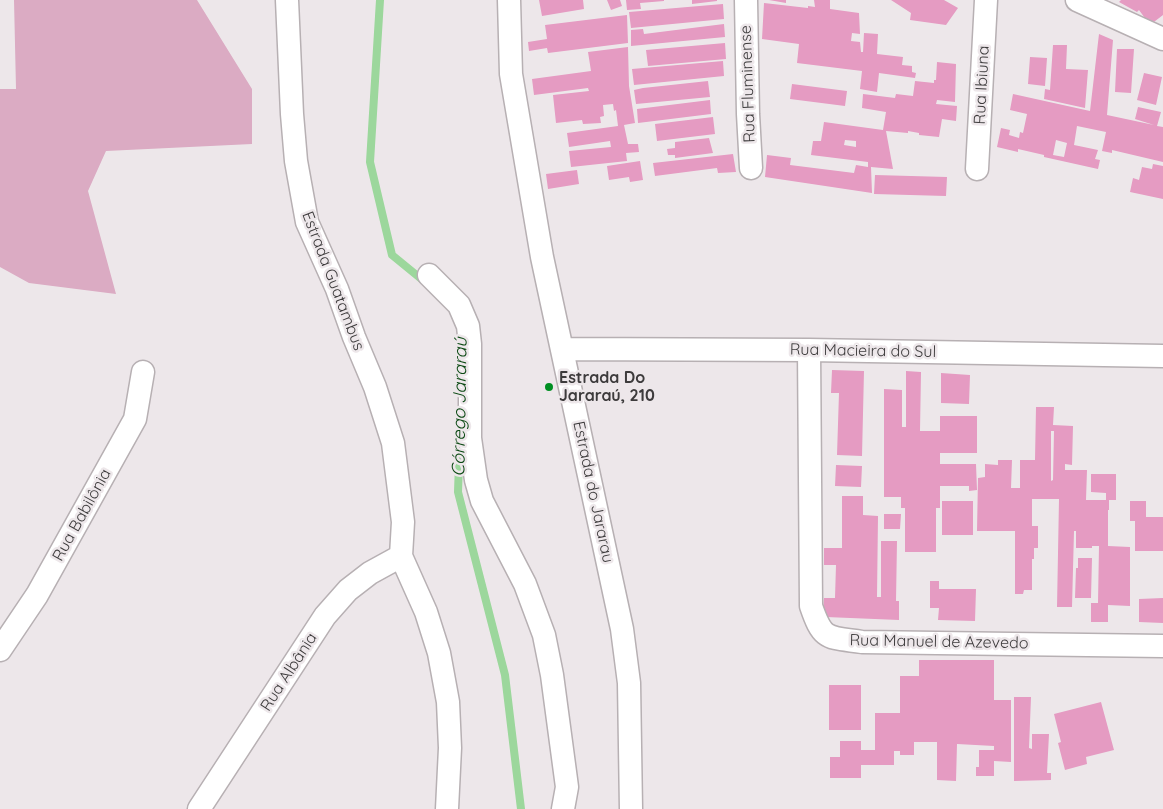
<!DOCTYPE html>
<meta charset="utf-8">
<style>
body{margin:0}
canvas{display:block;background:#ede7ea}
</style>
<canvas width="1163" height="809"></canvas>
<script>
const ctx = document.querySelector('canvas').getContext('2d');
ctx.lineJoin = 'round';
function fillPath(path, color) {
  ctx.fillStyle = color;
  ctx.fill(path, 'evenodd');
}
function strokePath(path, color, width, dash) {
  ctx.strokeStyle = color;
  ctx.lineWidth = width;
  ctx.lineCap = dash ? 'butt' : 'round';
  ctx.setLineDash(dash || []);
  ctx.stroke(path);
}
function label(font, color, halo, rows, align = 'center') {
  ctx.font = font + ' Quicksand,sans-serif';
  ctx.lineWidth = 5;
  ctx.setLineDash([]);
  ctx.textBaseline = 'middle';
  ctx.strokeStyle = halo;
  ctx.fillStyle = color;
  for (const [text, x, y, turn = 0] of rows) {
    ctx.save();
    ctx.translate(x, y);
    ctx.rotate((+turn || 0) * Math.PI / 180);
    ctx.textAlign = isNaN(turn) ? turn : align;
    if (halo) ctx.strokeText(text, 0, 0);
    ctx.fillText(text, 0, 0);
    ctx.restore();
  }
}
fillPath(new Path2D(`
 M 14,0 L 197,0 L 252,89 L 252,144 L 106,151 L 88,191 L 116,294 L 29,283 L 0,267 L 0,89 L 16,89 Z`), '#dbabc3');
strokePath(new Path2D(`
 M 380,0 L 370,162 L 392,255 L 425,282
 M 460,435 L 458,492 L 505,675 L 521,809`), '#9cd79c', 8);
fillPath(new Path2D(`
 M 539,0 L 583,0 L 584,9 L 542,16 Z
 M 607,0 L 620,0 L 622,6 L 611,10 Z
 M 626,0 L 664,0 L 664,1 L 640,3 L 641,9 L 627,10 Z
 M 692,0 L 717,0 L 717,1 L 692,4 Z
 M 769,0 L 786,0 L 786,3 Z
 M 814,0 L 830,0 L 830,9 L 859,13 L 860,34 L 852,33 L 851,41 L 860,42 L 861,52 L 863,52 L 864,33 L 878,34 L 877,54 L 903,57 L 902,65 L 912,66 L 912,72 L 916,73 L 915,78 L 879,73 L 877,92 L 860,89 L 862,71 L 797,63 L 799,44 L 762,39 L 764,3 L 808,8 L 808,6 L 815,7 Z
 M 891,0 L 944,0 L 958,8 L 946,25 L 910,20 L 911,13 Z
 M 1121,0 L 1163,0 L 1163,15 L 1150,25 L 1139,10 L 1137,12 L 1119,2 Z
 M 723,4 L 724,19 L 631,28 L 629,12 Z
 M 627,15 L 628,43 L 548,53 L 547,48 L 529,51 L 528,42 L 547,39 L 545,25 Z
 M 724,24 L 725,37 L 631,46 L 631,30 L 643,29 L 644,34 Z
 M 1099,34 L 1113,40 L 1107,115 L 1154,125 L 1135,119 L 1138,107 L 1161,112 L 1157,126 L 1163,127 L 1163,162 L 1112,150 L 1112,153 L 1102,151 L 1106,132 L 1077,126 L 1074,145 L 1098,150 L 1095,159 L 1100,160 L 1098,169 L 1044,157 L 1044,155 L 1018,149 L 1018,152 L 997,147 L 1001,128 L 1010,130 L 1009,135 L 1019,138 L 1020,132 L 1023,133 L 1027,114 L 1010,110 L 1013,94 L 1090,111 ZM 1056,140 L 1067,143 L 1064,157 L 1053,155 Z
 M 725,43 L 726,59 L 648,66 L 646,50 Z
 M 1053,45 L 1067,45 L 1066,69 L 1088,70 L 1085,108 L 1044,99 L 1045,89 L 1050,90 Z
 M 628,47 L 629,86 L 635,123 L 624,125 L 628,144 L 638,144 L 639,152 L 626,153 L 627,161 L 571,167 L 569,151 L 611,147 L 610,141 L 569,147 L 567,133 L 618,126 L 616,110 L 614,111 L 613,104 L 603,105 L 604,116 L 600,117 L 601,123 L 583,124 L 582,120 L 556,123 L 553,95 L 589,91 L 588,88 L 534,95 L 532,79 L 591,71 L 588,52 Z
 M 1117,49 L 1134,49 L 1131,93 L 1115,92 Z
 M 1030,57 L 1047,58 L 1045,86 L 1028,84 Z
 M 723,61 L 724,76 L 634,85 L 632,69 Z
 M 937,62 L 956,64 L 955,102 L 937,100 L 936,104 L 957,106 L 956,121 L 942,119 L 939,137 L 919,135 L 919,133 L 908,131 L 908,133 L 886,131 L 893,169 L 871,167 L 872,193 L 765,177 L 767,155 L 791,158 L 790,165 L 854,173 L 856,165 L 868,167 L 868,162 L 811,155 L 813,141 L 821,141 L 824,122 L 883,130 L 886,112 L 862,108 L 863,94 L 895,98 L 896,94 L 913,96 L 915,81 L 934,83 L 934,80 L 936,80 ZM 845,140 L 856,141 L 856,147 L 844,145 Z
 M 1144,73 L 1162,77 L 1156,105 L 1137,100 Z
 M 708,81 L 710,97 L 636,104 L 634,90 L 643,88 Z
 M 792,84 L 847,91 L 845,106 L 790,99 Z
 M 710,100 L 711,114 L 638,123 L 637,109 Z
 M 713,117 L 715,134 L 657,141 L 655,124 Z
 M 709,138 L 713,153 L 675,158 L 675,155 L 668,155 L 667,149 L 675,148 L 675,142 Z
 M 733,154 L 736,172 L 718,173 L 717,168 L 655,176 L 653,163 Z
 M 640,161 L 643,180 L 630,182 L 629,177 L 609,180 L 607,166 Z
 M 1153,164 L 1163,166 L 1163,199 L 1130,192 L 1133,178 L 1139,180 L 1142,167 L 1152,169 Z
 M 577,170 L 579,184 L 548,189 L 546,174 Z
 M 875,175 L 947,177 L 946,196 L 874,194 Z
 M 832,370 L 864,371 L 862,456 L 837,455 L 839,393 L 831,393 Z
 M 906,371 L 921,372 L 920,431 L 940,431 L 940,416 L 977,416 L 977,453 L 940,453 L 940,464 L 976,464 L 977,490 L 969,491 L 969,486 L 940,486 L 940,508 L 936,508 L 936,552 L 905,552 L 905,508 L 901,508 L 901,497 L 884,497 L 884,389 L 902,390 L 902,427 L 906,427 Z
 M 941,373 L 970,375 L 969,404 L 941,403 Z
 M 1036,407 L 1054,407 L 1053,425 L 1073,426 L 1072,465 L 1065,464 L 1065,470 L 1087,470 L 1086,500 L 1106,500 L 1106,493 L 1091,492 L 1091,474 L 1116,474 L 1116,500 L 1109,500 L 1109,510 L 1108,510 L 1108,546 L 1130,547 L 1130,606 L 1108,605 L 1108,622 L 1091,622 L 1091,603 L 1098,603 L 1099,546 L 1092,546 L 1092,548 L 1076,548 L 1076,531 L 1074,531 L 1072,607 L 1057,607 L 1059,499 L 1032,499 L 1032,526 L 1038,526 L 1038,548 L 1034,548 L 1034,559 L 1032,559 L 1032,590 L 1024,590 L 1023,594 L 1015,594 L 1015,531 L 977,531 L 978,478 L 985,477 L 985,464 L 998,465 L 998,460 L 1012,460 L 1011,488 L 1020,488 L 1020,460 L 1035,460 ZM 1051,431 L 1054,431 L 1053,480 L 1051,481 Z
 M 836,465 L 862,466 L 861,487 L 835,486 Z
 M 842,496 L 863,496 L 863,515 L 878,516 L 877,597 L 881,597 L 881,541 L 897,541 L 896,601 L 899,601 L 899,620 L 826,617 L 823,612 L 824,598 L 835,598 L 836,565 L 824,565 L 824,548 L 842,548 Z
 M 942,501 L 973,501 L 973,535 L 942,535 Z
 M 1130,501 L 1146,501 L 1146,517 L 1163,517 L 1163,551 L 1135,551 L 1135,521 L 1130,521 Z
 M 884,514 L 901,514 L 900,529 L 884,529 Z
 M 1078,558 L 1092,558 L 1091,598 L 1075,598 L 1076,568 L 1078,568 Z
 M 930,581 L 939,581 L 939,589 L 976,589 L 975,621 L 938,620 L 939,608 L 930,608 Z
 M 1163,598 L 1163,623 L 1139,622 L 1139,599 Z
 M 919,660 L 994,660 L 994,700 L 1011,700 L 1011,762 L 994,761 L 994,776 L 976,776 L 976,767 L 979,767 L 979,750 L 994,750 L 994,746 L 957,744 L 956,781 L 937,780 L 937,742 L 914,742 L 914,755 L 900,755 L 900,751 L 894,751 L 894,765 L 861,765 L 861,778 L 830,778 L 830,757 L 840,757 L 840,741 L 861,741 L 861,750 L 875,750 L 875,713 L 900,713 L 900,676 L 919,676 Z
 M 829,685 L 861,685 L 861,730 L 829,730 Z
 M 1014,697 L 1031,697 L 1029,748 L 1032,749 L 1032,734 L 1049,734 L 1047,773 L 1051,773 L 1051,780 L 1014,781 Z
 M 1101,702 L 1114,750 L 1086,757 L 1087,764 L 1065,770 L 1058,743 L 1061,742 L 1054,714 Z`), '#e59bc2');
const minor = new Path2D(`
 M 287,0 L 292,114 L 296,161 L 307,222 L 337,289 L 354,337 L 375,387 L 393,443 L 403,522 L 401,556 L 426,612 L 439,653 L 448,702 L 450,748 L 447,809
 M 509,0 L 511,74 L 542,257 L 622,629 L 629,683 L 631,809
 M 746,0 L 748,114 L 751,168
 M 1077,0 L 1163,39
 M 977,169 L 986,0
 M 429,275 L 459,305 L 468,326 L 470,344 L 470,438 L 476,480 L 482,501 L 525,584 L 544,635 L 552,675 L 567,787 L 563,809
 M 562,349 L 809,350 L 1163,356
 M 809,350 L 811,606 C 823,641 827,637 862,642 L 1163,646
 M 0,650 L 37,595 L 135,419 L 143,372
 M 199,809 L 325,616 L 348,590 L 370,573 L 401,556`);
strokePath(minor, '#b7b0b3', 25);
strokePath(minor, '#fff', 22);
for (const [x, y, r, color] of [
 [549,387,5,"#008f22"]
]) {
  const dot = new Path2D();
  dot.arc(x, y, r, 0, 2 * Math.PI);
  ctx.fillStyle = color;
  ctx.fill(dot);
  strokePath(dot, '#ede7ea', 2);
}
label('16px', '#3d3b3c', '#ede7ea', [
 ["Rua Fluminense",748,84,-92],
 ["Rua Ibiuna",982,85,-87],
 ["Estrada Guatambus",333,281,69],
 ["Rua Macieira do Sul",863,351,1],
 ["Estrada do Jararau",593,492,78],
 ["Rua Babilônia",82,515,-61],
 ["Rua Manuel de Azevedo",939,642,1],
 ["Rua Albânia",289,672,-57]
]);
label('bold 16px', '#3d3b3c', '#ede7ea', [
 ["Estrada Do",559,378],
 ["Jararaú, 210",559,396]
], 'left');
label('italic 18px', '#0c4a14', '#ede7ea', [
 ["Córrego Jararaú",460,407,-89]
]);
</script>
